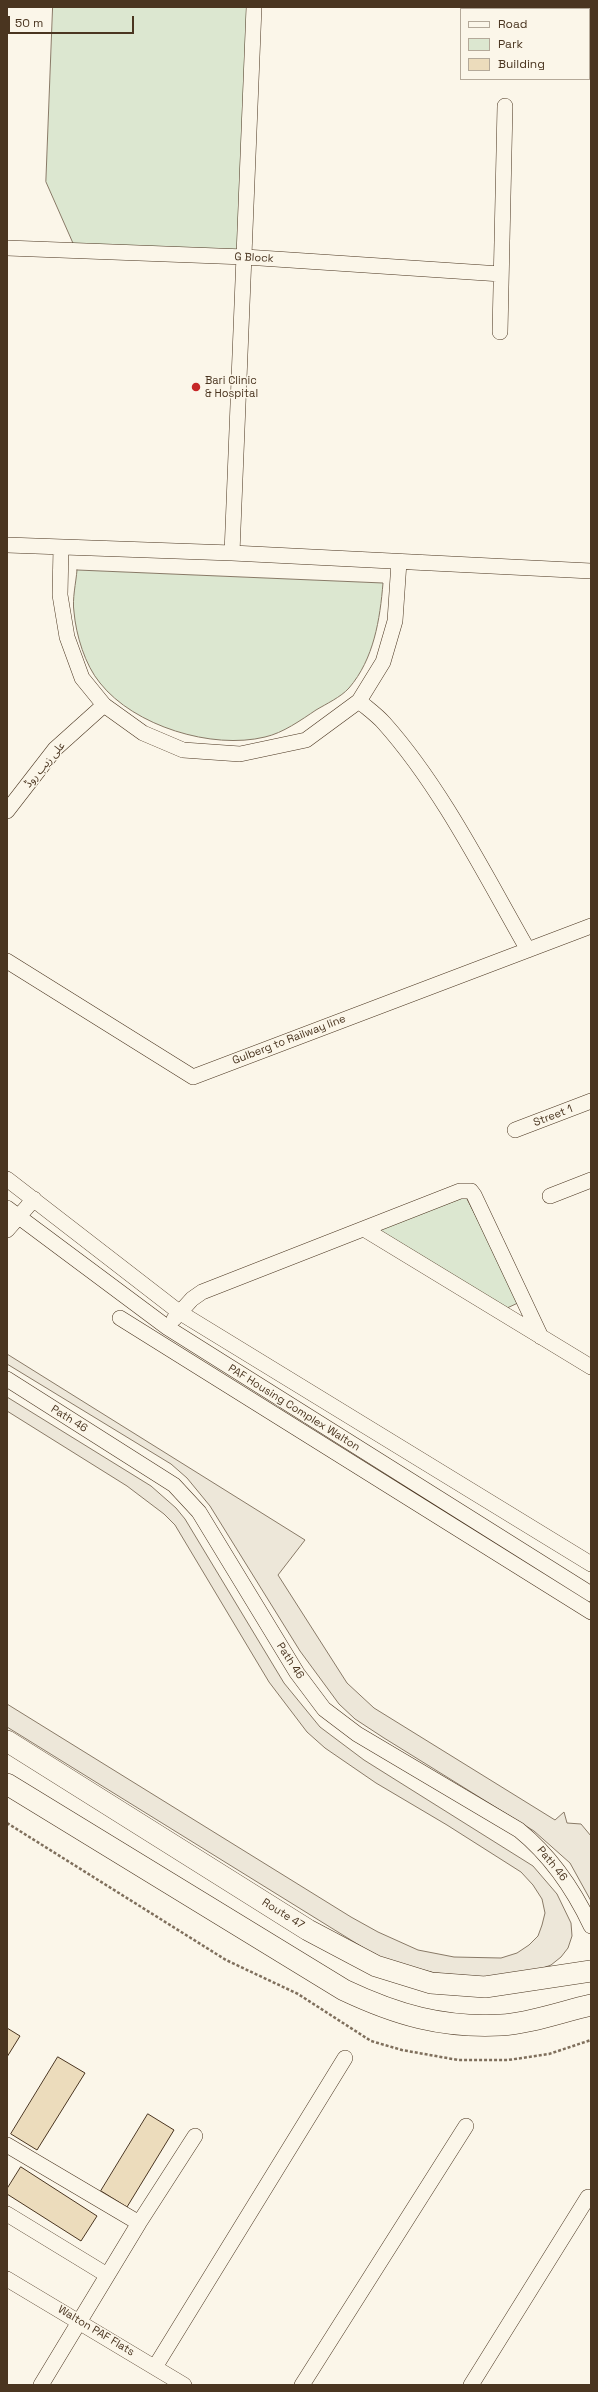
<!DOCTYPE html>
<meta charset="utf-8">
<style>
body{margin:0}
#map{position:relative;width:598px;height:2392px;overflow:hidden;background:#fbf6e9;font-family:"Space Grotesk",sans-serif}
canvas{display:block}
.frame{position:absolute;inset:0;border:8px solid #4a3520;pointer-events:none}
.legend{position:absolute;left:460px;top:8px;width:130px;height:72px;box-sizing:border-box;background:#fbf6e9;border:1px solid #b4a999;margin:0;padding:5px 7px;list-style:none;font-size:12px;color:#4a3520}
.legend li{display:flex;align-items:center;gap:8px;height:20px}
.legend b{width:20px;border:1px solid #b4a999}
.scale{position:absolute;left:8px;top:16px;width:126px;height:18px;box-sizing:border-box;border:2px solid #4a3520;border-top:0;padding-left:5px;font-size:12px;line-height:14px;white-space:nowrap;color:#4a3520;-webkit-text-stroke:3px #fbf6e9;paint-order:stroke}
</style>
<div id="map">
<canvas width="598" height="2392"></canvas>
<div class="frame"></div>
<ul class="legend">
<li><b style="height:5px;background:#fbf6e9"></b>Road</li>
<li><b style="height:11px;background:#dce7d0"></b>Park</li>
<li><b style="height:11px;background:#ecdcbc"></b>Building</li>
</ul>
<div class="scale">50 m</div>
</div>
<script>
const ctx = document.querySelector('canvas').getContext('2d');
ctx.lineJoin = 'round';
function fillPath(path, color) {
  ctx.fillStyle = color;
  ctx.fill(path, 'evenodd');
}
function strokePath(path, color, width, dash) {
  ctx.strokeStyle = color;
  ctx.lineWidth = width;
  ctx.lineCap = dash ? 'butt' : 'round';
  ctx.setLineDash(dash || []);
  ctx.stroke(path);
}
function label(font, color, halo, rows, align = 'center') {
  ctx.font = font + ' "Space Grotesk","Noto Sans Arabic",sans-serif';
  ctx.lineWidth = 3;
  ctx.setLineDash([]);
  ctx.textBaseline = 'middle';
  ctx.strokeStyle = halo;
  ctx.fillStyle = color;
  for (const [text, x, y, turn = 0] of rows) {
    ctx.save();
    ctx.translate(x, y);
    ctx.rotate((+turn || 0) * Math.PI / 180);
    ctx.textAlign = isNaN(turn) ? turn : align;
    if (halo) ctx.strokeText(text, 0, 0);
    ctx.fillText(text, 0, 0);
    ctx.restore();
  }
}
const green = new Path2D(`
 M 53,7 L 254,7 L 245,257 L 76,250 L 46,182 Z
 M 77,570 L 383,583 C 380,619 374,659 349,688 C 341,697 326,704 316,710 C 301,720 283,733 265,737 C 212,750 134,726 100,683 C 85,665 76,635 74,612 C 72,599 76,583 77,570 Z
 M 466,1197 L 520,1302 L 505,1309 L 377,1230 Z`);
fillPath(green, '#dce7d0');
strokePath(green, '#887966', 1);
const parking = new Path2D(`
 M 7,1354 L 305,1540 L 278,1575 L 347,1683 L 374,1708 L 555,1820 L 564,1812 L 567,1823 L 581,1824 L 591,1836 L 591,1901 L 570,1863 L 534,1831 L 384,1738 L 355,1719 L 339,1704 L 300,1651 L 210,1506 L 187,1478 L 171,1464 L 7,1364 Z
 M 7,1397 L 151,1486 L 176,1508 L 185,1519 L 284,1683 L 320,1727 L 364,1760 L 533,1866 L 557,1894 L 571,1923 L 572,1936 L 568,1948 L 561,1957 L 551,1965 L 535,1971 L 495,1978 L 435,1973 L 390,1962 L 367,1950 L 7,1727 L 7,1704 L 351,1917 L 378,1932 L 418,1950 L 454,1957 L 501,1958 L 517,1953 L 529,1945 L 538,1936 L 542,1925 L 545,1913 L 542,1899 L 533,1885 L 521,1872 L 447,1825 L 376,1783 L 325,1748 L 307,1732 L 269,1682 L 175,1525 L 164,1514 L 127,1486 L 7,1411 Z`);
fillPath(parking, '#ede7d9');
strokePath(parking, '#887966', 1);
const building = new Path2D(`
 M 7,2028 L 20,2036 L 7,2057 Z
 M 58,2057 L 85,2073 L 37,2150 L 11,2134 Z
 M 148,2114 L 174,2130 L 127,2207 L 101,2191 Z
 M 21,2167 L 97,2216 L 81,2241 L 7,2194 L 7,2189 Z`);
fillPath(building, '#ecdcbc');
strokePath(building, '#4a3520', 1);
const street = new Path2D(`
 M 7,248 L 245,257 L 501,274
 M 500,332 L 505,106
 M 7,545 L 232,553 L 254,7
 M 61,547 L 60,595 L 67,637 L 82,678 L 104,705 L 143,733 L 183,750 L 240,754 L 306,740 L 359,701 L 383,662 L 395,621 L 399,562
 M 232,553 L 591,571
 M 359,701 C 367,708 377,715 384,723 C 442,788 485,875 528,950
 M 7,811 L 55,749 L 104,705
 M 7,961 L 193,1077 L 591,926
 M 515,1130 L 591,1101
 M 7,1179 L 179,1312 L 591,1564
 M 550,1196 L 591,1180
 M 7,1208 L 168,1328 L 591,1594
 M 364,1229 L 591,1367
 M 7,1230 L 34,1199
 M 120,1318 L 591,1612
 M 174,1319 L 192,1299 L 202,1292 L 460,1191 L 471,1191 L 474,1195 L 541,1337
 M 7,1379 L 174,1485 L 199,1512 L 297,1673 L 324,1709 L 357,1734 L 519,1830 C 551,1856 573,1888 591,1926
 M 7,2145 L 139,2223
 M 7,2214 L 107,2275
 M 7,2279 L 184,2385
 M 155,2367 L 345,2058
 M 41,2385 L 139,2223 L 195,2136
 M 302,2385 L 466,2126
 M 471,2385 L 588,2197`);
const secondary = new Path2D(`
 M 7,1741 L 308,1930 L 376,1966 L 431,1983 L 485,1987 L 591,1971
 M 7,1784 L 344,1990 C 397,2015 442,2028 501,2025 C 528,2024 564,2011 591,2005`);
strokePath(street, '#4a3520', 16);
strokePath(secondary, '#4a3520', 22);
strokePath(new Path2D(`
 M 7,1823 L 226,1960 L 298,1994 L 371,2041 L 402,2050 L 458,2060 L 508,2060 L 549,2054 L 591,2040`), '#7f6f5c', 2.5, [3, 2]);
strokePath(street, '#fbf6e9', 15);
strokePath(secondary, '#fbf6e9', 21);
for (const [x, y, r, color] of [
 [196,387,5,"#c62828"]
]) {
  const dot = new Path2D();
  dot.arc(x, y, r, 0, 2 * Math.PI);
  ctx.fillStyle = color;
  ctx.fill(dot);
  strokePath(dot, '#fbf6e9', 1.5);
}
label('11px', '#4a3520', '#fbf6e9', [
 ["G Block",254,258,3],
 ["علی زیب روڈ",45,765,-50],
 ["Gulberg to Railway line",289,1040,-21],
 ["Street 1",553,1116,-21],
 ["PAF Housing Complex Walton",294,1408,32],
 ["Path 46",69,1419,32],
 ["Path 46",290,1661,57],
 ["Path 46",552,1864,51],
 ["Route 47",283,1914,32],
 ["Walton PAF Flats",96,2331,31]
]);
label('11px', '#4a3520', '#fbf6e9', [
 ["Bari Clinic",205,381],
 ["& Hospital",205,394]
], 'left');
</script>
